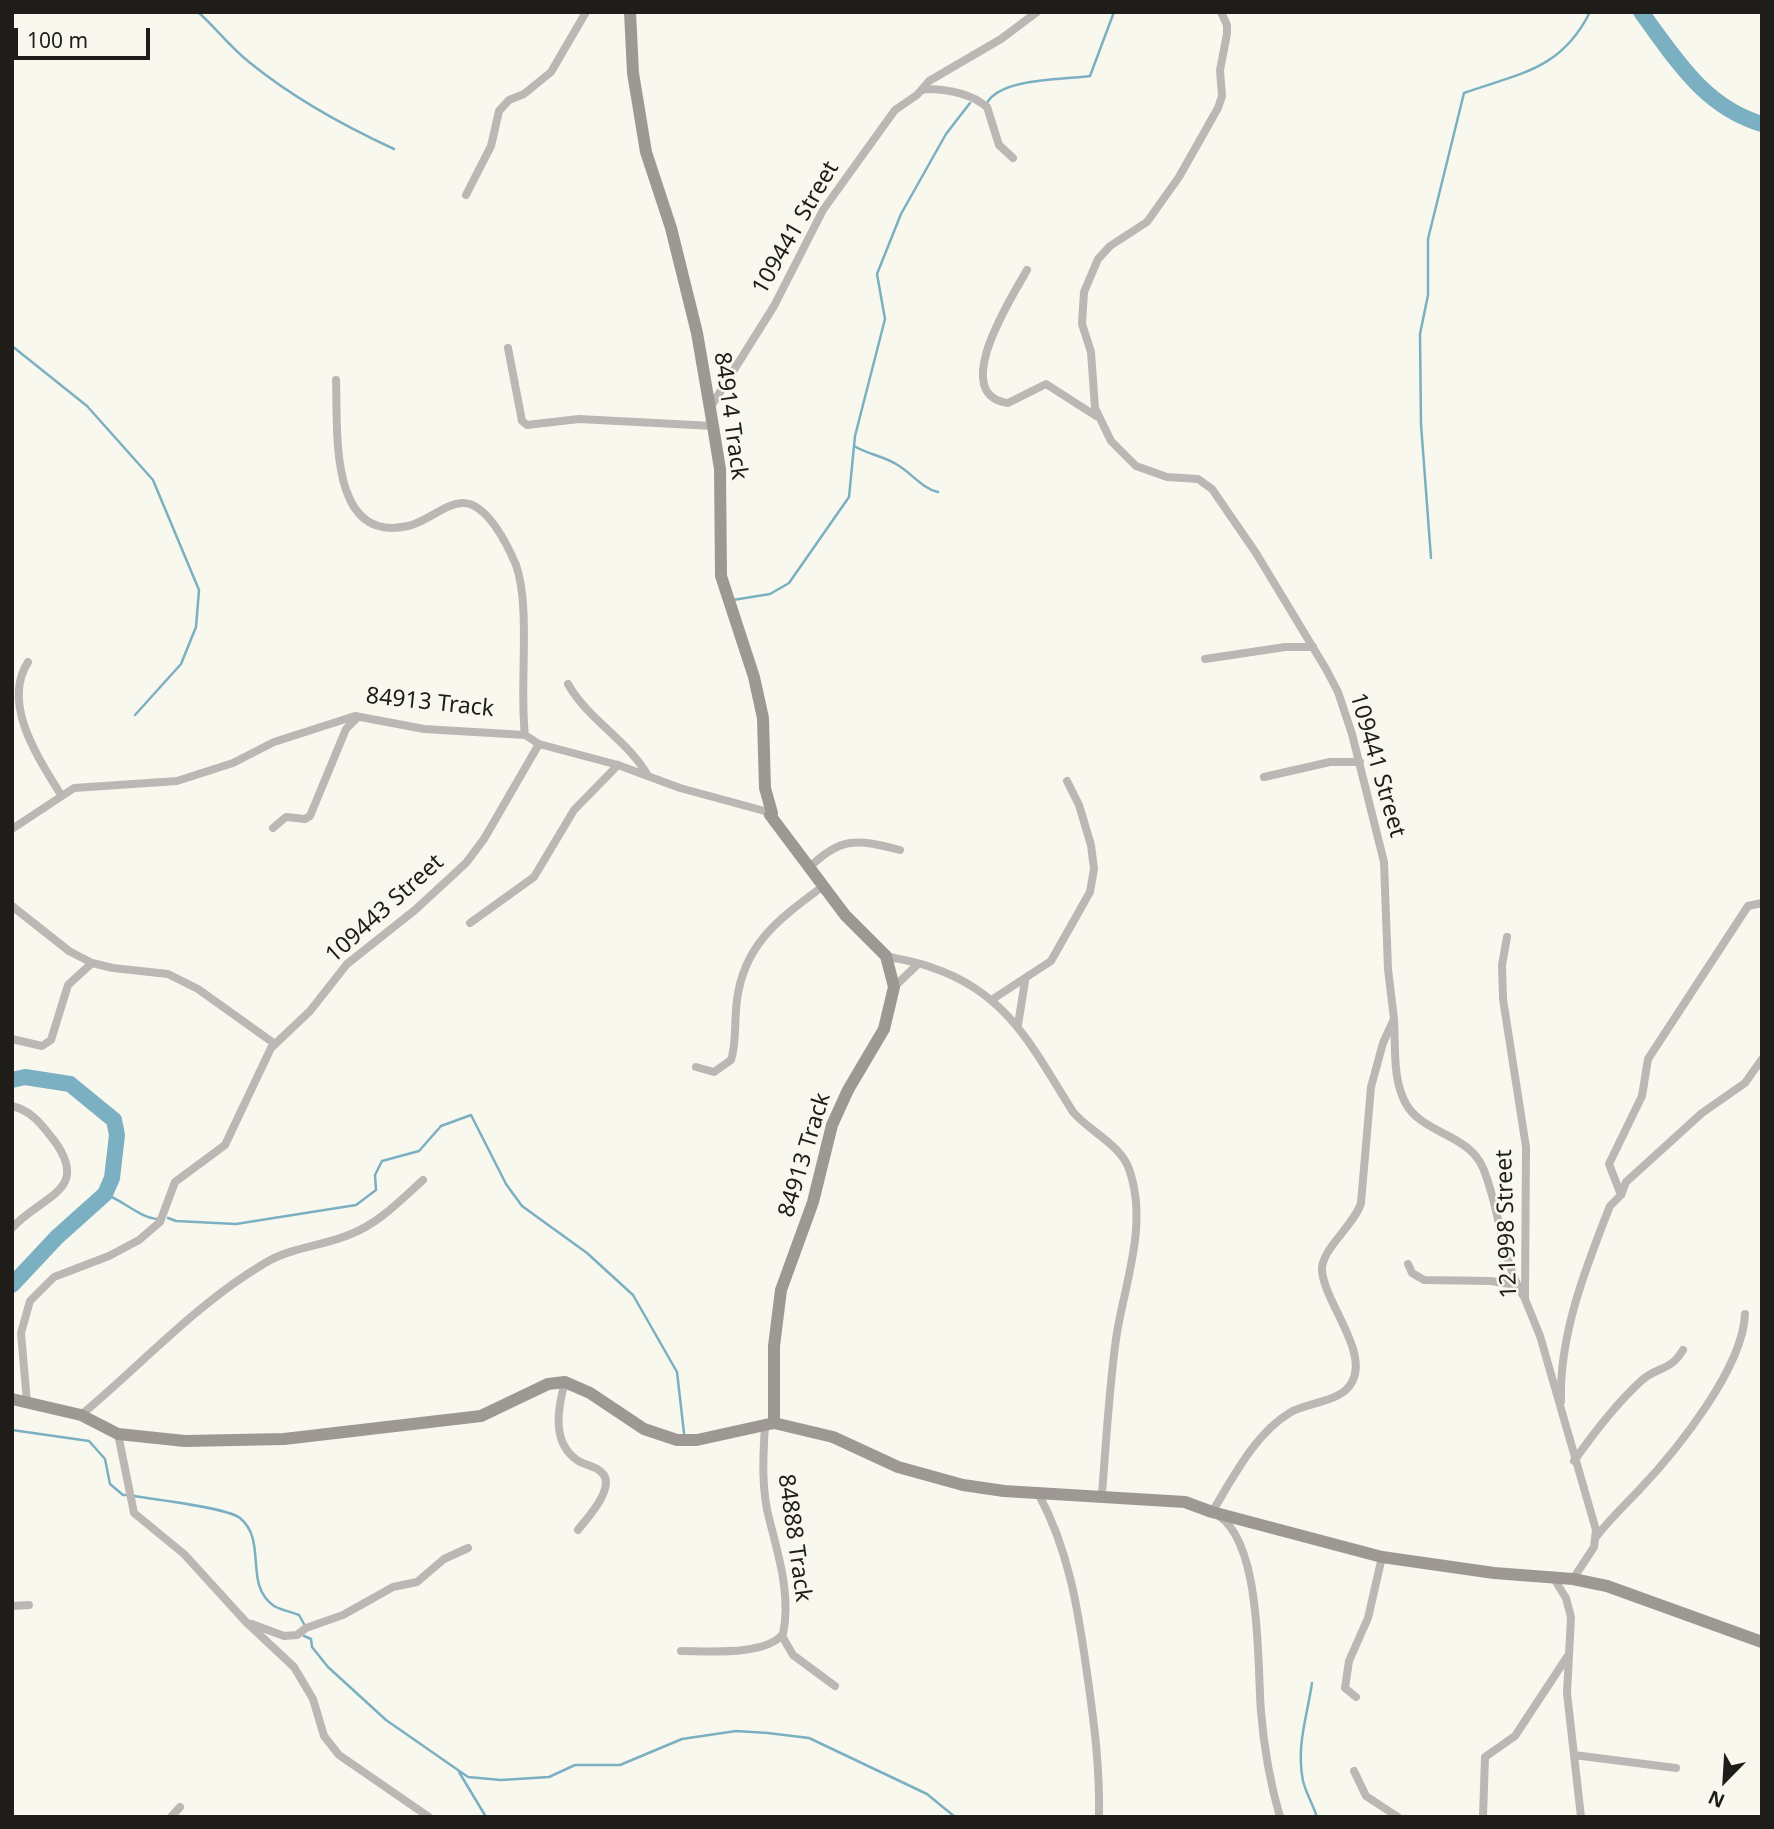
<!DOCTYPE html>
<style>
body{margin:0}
#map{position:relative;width:1774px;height:1829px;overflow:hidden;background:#f9f8ee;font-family:"Noto Sans",sans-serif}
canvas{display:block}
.frame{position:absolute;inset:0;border:14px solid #1e1d1a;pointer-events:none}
.north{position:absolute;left:1690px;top:1745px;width:70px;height:70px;-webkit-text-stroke:5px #f9f8ee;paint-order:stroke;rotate:204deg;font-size:19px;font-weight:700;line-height:28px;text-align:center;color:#1e1d1a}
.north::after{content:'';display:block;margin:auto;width:24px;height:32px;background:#1e1d1a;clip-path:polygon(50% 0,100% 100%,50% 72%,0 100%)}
.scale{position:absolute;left:14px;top:28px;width:136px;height:32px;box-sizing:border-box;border:4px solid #1e1d1a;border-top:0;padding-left:9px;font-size:21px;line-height:24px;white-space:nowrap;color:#1e1d1a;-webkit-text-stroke:5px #f9f8ee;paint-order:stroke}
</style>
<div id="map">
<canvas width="1774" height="1829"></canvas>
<div class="frame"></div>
<div class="north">N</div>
<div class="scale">100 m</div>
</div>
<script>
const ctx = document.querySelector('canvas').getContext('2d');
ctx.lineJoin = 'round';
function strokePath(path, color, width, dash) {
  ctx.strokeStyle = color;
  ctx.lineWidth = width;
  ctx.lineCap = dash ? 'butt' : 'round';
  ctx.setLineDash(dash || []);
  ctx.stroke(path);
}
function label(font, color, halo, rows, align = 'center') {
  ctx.font = font + ' "Noto Sans",sans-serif';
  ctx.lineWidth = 5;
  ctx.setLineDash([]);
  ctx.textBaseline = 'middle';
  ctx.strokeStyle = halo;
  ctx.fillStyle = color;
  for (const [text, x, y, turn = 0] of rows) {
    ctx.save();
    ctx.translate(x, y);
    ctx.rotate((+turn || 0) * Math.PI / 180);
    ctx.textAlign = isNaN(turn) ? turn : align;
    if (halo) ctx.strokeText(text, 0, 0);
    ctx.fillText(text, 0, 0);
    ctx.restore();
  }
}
strokePath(new Path2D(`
 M 198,12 C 216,28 230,47 249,62 C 293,98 342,125 394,149
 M 987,103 C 1001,78 1062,80 1090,76 L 1114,12
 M 12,346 L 87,406 L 153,480 L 199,590 L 196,627 L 181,664 L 135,715
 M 854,446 C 867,454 883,456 896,464 C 912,473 921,488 938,492
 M 1431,558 L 1421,424 L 1420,334 L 1428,295 L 1428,239 L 1464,93 C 1520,73 1561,70 1590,12
 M 733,600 L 770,594 L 789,583 L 849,497 L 855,436 L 885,319 L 877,274 L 901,214 L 946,134 L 970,103
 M 105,1194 C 124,1201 140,1218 158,1219
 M 168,1218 L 176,1221 L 236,1224 L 356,1205 L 376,1190 L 375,1175 L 382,1161 L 419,1151 L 441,1126 L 471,1115 L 506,1184 L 522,1206 L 587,1253 L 633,1295 L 677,1372 L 684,1433
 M 12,1430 L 89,1441 L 105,1459 L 110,1484 L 123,1495 L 129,1495
 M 134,1496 C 153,1499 228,1508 240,1518 C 268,1541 243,1585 274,1606 C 281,1610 292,1612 299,1615 L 304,1624
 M 304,1636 L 311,1639 L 312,1647 L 328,1667 L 386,1720 L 468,1777 L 501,1780 L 549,1777 L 575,1765 L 620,1765 L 682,1739 L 736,1731 L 768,1733 L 809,1738 L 927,1794 L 955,1817
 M 1312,1683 C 1307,1717 1296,1746 1303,1781 C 1306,1793 1313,1805 1317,1817
 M 459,1772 L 486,1817`), '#7bb0c2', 2.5);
strokePath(new Path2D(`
 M 1641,12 C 1675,58 1704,107 1762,124
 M 12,1080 L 25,1077 L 70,1084 L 114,1120 L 117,1135 L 112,1178 L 105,1194 L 57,1237 L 12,1285`), '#7bb0c2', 16);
strokePath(new Path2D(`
 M 1221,12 L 1227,25 L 1227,34 L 1220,70 L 1222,96 L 1218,108 L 1179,177 L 1147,222 L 1110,246 L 1098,259 L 1084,292 L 1082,324 L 1091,352 L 1095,408 L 1111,441 L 1136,466 L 1167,477 L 1198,479 L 1212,489 L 1256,553 L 1326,669 L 1338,692 L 1352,734 L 1384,862 L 1388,969 L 1394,1019 L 1383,1043 L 1371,1087 L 1361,1203 C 1354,1226 1320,1250 1322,1271 C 1325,1303 1369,1352 1352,1382 C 1342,1402 1309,1402 1291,1412 C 1255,1433 1233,1478 1212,1512 C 1263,1533 1257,1665 1261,1712 C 1264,1747 1270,1783 1280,1817
 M 921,91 L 925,89 C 946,89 970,93 987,107 L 999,145 L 1013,158
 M 466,195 L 491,146 L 499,111 L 509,100 L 524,94 L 551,72 L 586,12
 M 1027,270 C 1012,297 948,395 1008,403 L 1046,384 L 1096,416
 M 508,348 L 522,421 L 527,425 L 579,419 L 713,426
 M 336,380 C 338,430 328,544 408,526 C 427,522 444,504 462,503 C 487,502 508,546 516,565 C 531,607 519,686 525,735
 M 710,408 L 774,306 L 823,210 L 895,110 L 917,95 L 929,81 L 1001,39 L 1037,12
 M 1205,659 L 1285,647 L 1313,647
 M 28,662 C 1,704 39,759 61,795
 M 568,684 C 588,720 628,740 648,776
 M 1264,777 L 1330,762 L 1360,762
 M 273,828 L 286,817 L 305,819 L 310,816 L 346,729 L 357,718
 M 12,829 L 74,788 L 177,781 L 233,763 L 274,742 L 355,716 L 424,729 L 525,735 L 539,744 L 618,765 L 680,788 L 772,813
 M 808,869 C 840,836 858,839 900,850
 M 12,906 L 69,951 L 92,963 L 113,968 L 168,974 L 198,989 L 275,1044
 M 470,923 L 534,877 L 574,810 L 618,765
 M 1507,937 L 1502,965 L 1503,999 L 1526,1147 L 1525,1299 L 1540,1336 L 1596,1530 L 1594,1547 L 1573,1579
 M 886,956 C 902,960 918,962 933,968 C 1008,993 1034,1050 1073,1112 C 1089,1131 1121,1145 1129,1169 C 1149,1225 1124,1284 1116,1339 C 1109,1390 1106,1443 1102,1494
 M 894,987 L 918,964
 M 993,999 L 1051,961 L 1090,892 L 1094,869 L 1091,845 L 1079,805 L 1067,781
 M 1394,1020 C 1396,1049 1392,1078 1406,1104 C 1423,1134 1469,1134 1483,1168 C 1501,1211 1500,1258 1525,1299
 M 1018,1025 L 1025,981
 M 12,1039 L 42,1046 L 51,1040 L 68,985 L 92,963
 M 696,1067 L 714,1072 L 731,1060 C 737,1041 734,1020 737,1000 C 744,944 779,919 822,887
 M 12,1106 C 32,1111 41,1124 53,1139 C 92,1191 42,1195 12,1228
 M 1621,1195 L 1609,1164 L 1642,1096 L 1648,1059 L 1748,906 L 1762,903
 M 1408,1264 L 1412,1273 L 1424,1280 L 1491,1281 L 1516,1285
 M 565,1382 C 558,1407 551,1442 577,1460 C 585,1466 600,1466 605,1477 C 611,1493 587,1518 578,1530
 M 1561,1401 C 1559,1335 1586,1267 1610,1206 L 1621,1195 L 1626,1182 L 1702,1113 L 1745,1083 L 1762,1059
 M 27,1402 L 21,1333 L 30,1301 L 54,1277 L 109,1256 L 139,1240 L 160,1222 L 175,1182 L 225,1145 L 271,1048 L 310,1011 L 347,964 L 415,910 L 466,863 L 484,839 L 539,744
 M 81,1415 C 142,1364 197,1303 265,1263 C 291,1247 324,1246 351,1234 C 379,1223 401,1200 423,1180
 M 118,1434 L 134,1513 L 184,1554 L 246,1622 L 294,1667 L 313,1699 L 324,1736 L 339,1755 L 429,1817
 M 1574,1461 C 1593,1434 1617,1403 1641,1381 C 1657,1366 1670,1372 1683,1350
 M 1038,1493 C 1069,1550 1078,1609 1087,1673 C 1094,1722 1100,1767 1099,1817
 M 1596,1537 C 1610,1519 1625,1505 1640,1489 C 1677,1450 1743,1368 1745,1314
 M 1553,1577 L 1566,1598 L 1571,1617 L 1567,1693 L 1581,1817
 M 12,1606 L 29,1605
 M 252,1624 L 284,1636 L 297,1635 L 306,1628 L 343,1615 L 393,1587 L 417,1582 L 444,1559 L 468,1548
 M 782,1636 L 793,1655 L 835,1686
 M 681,1651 C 708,1651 765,1656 783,1634 C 791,1597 779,1557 770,1522 C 761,1491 763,1456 765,1425
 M 1356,1697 L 1345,1688 L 1349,1661 L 1368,1618 L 1382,1557
 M 1574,1755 L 1676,1768
 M 1354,1771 L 1366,1796 L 1398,1817
 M 171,1817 L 180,1807
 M 1483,1817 L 1485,1757 L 1515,1736 L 1567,1657`), '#bcb7b5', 8);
strokePath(new Path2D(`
 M 630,12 L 633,73 L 646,152 L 671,228 L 697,333 L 713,426 L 720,469 L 721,576 L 754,677 L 763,718 L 765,788 L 772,813 L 770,815 L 845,915 L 886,956 L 894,987 L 884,1029 L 848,1090 L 832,1125 L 813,1202 L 781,1290 L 774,1346 L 774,1423
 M 12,1399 L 81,1415 L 118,1434 L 185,1441 L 284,1439 L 481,1416 L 548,1384 L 565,1382 L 590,1393 L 644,1429 L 677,1440 L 697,1440 L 774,1423 L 833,1437 L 898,1467 L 963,1485 L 1004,1491 L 1185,1502 L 1212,1512 L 1382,1557 L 1494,1573 L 1573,1579 L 1607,1586 L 1762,1642`), '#9e9895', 12);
label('23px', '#1e1d1a', '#f9f8ee', [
 ["109441 Street",796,228,-60],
 ["84914 Track",730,416,82],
 ["84913 Track",430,703,6],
 ["109441 Street",1377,765,74],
 ["109443 Street",385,909,-42],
 ["84913 Track",805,1155,-73],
 ["121998 Street",1507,1224,-92],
 ["84888 Track",794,1538,82]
]);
</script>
